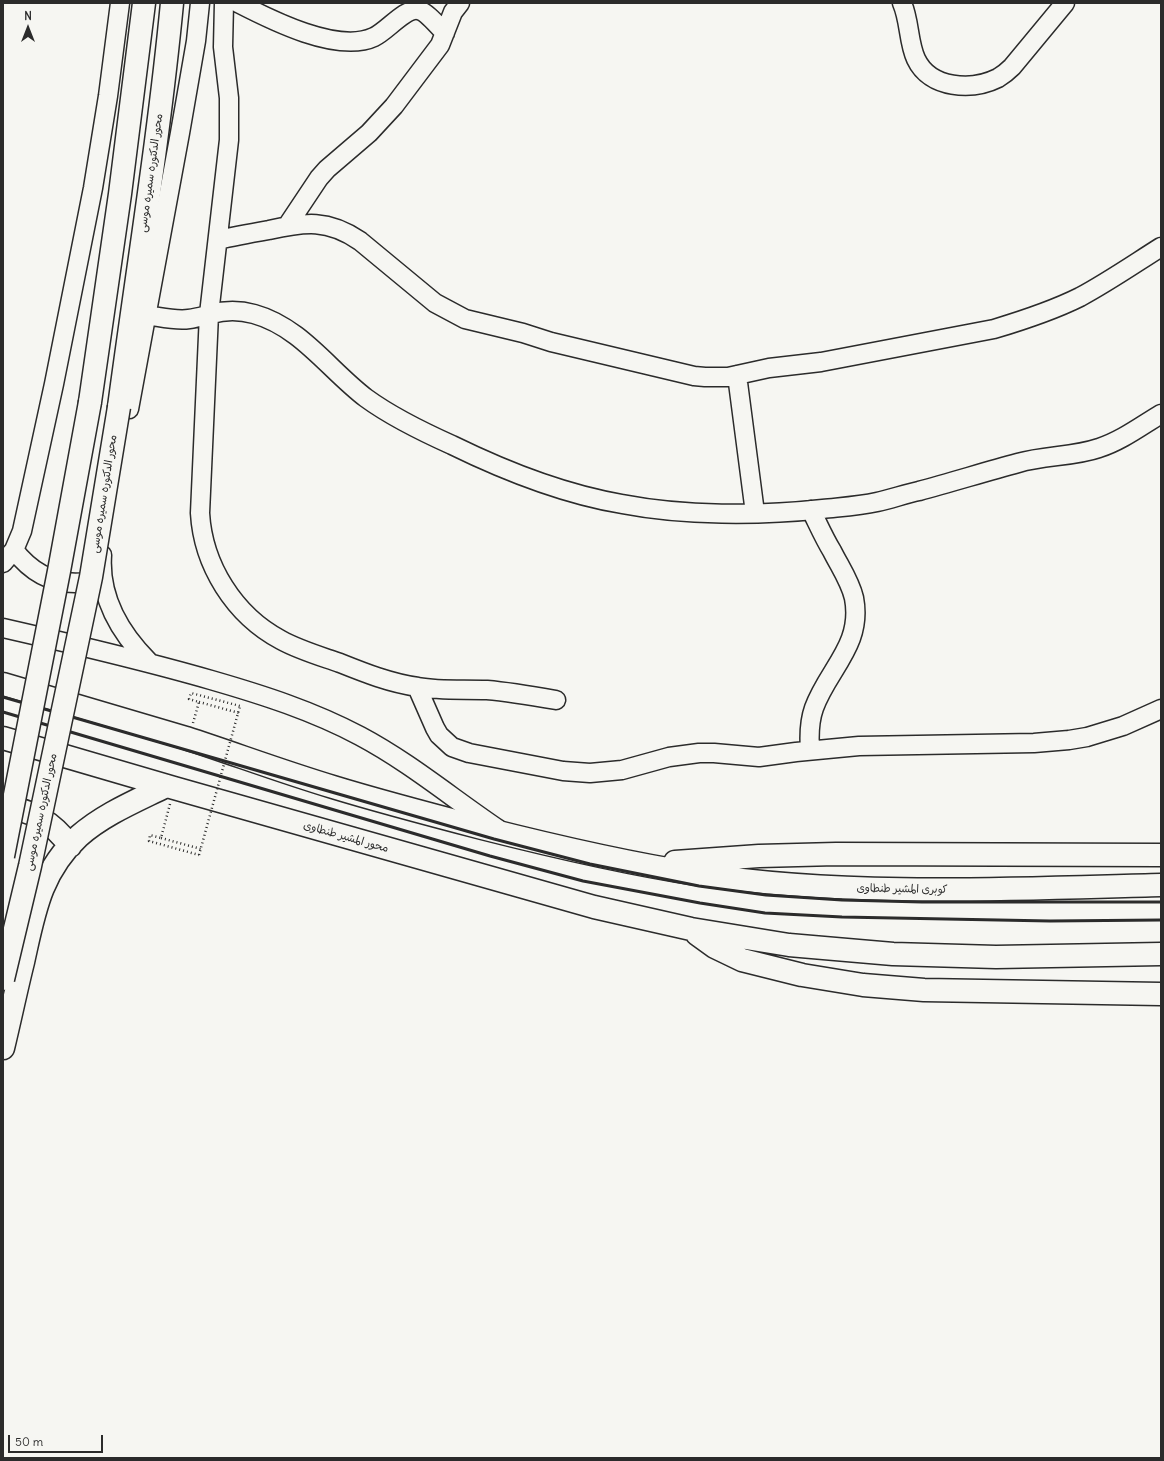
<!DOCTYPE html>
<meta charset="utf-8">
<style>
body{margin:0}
#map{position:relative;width:1164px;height:1461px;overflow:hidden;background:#f6f6f2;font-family:Delius,sans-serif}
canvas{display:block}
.frame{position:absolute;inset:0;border:4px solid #2b2b2b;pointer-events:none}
.north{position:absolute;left:8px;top:8px;width:40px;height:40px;-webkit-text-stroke:3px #f6f6f2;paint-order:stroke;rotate:0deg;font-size:11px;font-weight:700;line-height:16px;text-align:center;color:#2b2b2b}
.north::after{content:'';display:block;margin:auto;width:14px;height:18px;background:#2b2b2b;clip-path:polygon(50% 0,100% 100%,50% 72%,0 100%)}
.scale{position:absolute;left:8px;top:1435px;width:95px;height:18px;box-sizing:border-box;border:2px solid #2b2b2b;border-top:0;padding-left:5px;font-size:12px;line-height:14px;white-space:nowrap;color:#2b2b2b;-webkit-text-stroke:3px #f6f6f2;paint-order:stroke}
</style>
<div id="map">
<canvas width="1164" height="1461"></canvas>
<div class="frame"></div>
<div class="north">N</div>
<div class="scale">50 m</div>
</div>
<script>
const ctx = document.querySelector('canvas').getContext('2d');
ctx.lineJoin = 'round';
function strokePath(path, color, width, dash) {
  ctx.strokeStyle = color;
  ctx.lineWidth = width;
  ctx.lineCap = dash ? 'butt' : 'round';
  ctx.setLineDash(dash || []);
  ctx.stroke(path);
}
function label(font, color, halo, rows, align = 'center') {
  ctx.font = font + ' Delius,"Playpen Sans Arabic",sans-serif';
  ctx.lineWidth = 3;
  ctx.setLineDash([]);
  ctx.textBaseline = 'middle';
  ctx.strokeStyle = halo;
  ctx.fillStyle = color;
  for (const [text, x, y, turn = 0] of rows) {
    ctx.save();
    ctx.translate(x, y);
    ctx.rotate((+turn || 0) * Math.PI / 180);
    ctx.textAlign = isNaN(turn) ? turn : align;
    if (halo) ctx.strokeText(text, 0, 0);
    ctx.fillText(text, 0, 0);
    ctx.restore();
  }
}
const minor = new Path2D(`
 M 224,3 L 223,47 L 229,98 L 229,140 L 209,314 L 200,513 C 203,565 234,615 281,640 C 299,650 320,656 340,663 C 365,673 390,683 418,687 C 441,691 464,689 487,690 C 510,692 533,696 556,700
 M 238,3 C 271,20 338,54 374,37 C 387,31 405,8 418,10 C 426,11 439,27 445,33
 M 902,3 C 910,21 908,42 916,59 C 930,89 972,91 998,78 C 1003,75 1008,71 1012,67 L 1065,3
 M 287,226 L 319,178 L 327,169 L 369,133 L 394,106 L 440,45 L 453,12 L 460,3
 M 218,240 C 235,236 252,233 269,230 C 305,222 328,219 360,241 L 435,303 L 465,319 L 523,333 L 551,342 L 694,376 L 705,377 L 728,377 L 769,368 L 821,362 L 994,329 C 1024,320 1052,311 1080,297 C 1108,282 1134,264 1161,247
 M 146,315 C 161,317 175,321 189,319 C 197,318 203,316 211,314 C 225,310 240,310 254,314 C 301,327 329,370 366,398 C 392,417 423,432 452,445 C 505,471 563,494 622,504 C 684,516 759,516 823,509 C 841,507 859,506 877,502 C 891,499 905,494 919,491 C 952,482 985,472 1018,463 C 1045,455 1073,457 1099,448 C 1121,441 1141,426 1161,414
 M 737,375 L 755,513
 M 129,409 L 180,133 L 196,41 L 200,3
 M 14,550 C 37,580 66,589 101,579
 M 102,555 C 99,597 120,633 149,662
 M 3,563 L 14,550 L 22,531 L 54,384 L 93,188 L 108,96 L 120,3
 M 3,628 C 73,644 142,660 211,680 C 263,695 313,711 360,736 C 409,762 452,798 498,829
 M 417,687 L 435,728 L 439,735 L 452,747 L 469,753 L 563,771 L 590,773 L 622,770 L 669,757 L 699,753 L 714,753 L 759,757 L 796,752 L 859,746 L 1034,743 L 1069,740 L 1087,737 L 1123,726 L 1161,709
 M 810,750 C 809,736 809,722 814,708 C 828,669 863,645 854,598 C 850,581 840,567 832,551 C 824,538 818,524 811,510`);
const major = new Path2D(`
 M 90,402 L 120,194 L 144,3
 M 119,407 C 137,272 159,138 172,3`);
const highway = new Path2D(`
 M 3,684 C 64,702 125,720 186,738 C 235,754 283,772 333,787 C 382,802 432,815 482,828 C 553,846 625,863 697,874 C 851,897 1006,889 1161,885
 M 3,738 L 174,788 L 594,907 L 691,929 L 789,945 L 893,954 L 996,957 L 1161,954
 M 3,808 C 31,808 54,824 70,846
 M 675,862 L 759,856 L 836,854 L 1161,855
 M 697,934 L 715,947 L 742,960 L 802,975 L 863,985 L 924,990 L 1161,994
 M 3,1048 C 10,1019 16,990 23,962 C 34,913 40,872 79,836 C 104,814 136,801 166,786`);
strokePath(minor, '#2b2b2b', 21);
strokePath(major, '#2b2b2b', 25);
strokePath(highway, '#2b2b2b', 25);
strokePath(new Path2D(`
 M 199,702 L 239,713
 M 193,723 L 199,702 L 189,699 L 191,693 L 240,706
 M 170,804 L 161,838 L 150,835 L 149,841 L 199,855
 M 161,838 L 201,849`), '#2b2b2b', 2.5, [1, 3]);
strokePath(minor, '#f6f6f2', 18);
strokePath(major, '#f6f6f2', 22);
strokePath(highway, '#f6f6f2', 22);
strokePath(new Path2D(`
 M 3,697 L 494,839 L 590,864 L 699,886 L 766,895 L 842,900 L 922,902 L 1161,902
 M 3,712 L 490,856 L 583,881 L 700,903 L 765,913 L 842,917 L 1050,921 L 1161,920`), '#2b2b2b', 3);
const majorBridge = new Path2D(`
 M 3,856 L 59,571 L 90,402
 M 3,979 L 30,866 L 91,577 L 119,407`);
strokePath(majorBridge, '#2b2b2b', 25, []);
strokePath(new Path2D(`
 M 199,855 L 240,706`), '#2b2b2b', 2.5, [1, 3]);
strokePath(majorBridge, '#f6f6f2', 22);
label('11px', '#2b2b2b', '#f6f6f2', [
 ["محور الدكتوره سميره موسى",151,173,-82],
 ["محور الدكتوره سميره موسى",104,494,-81],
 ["محور الدكتوره سميره موسى",41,812,-78],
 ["محور المشير طنطاوى",346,837,16],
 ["كوبرى المشير طنطاوى",902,889,1]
]);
</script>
